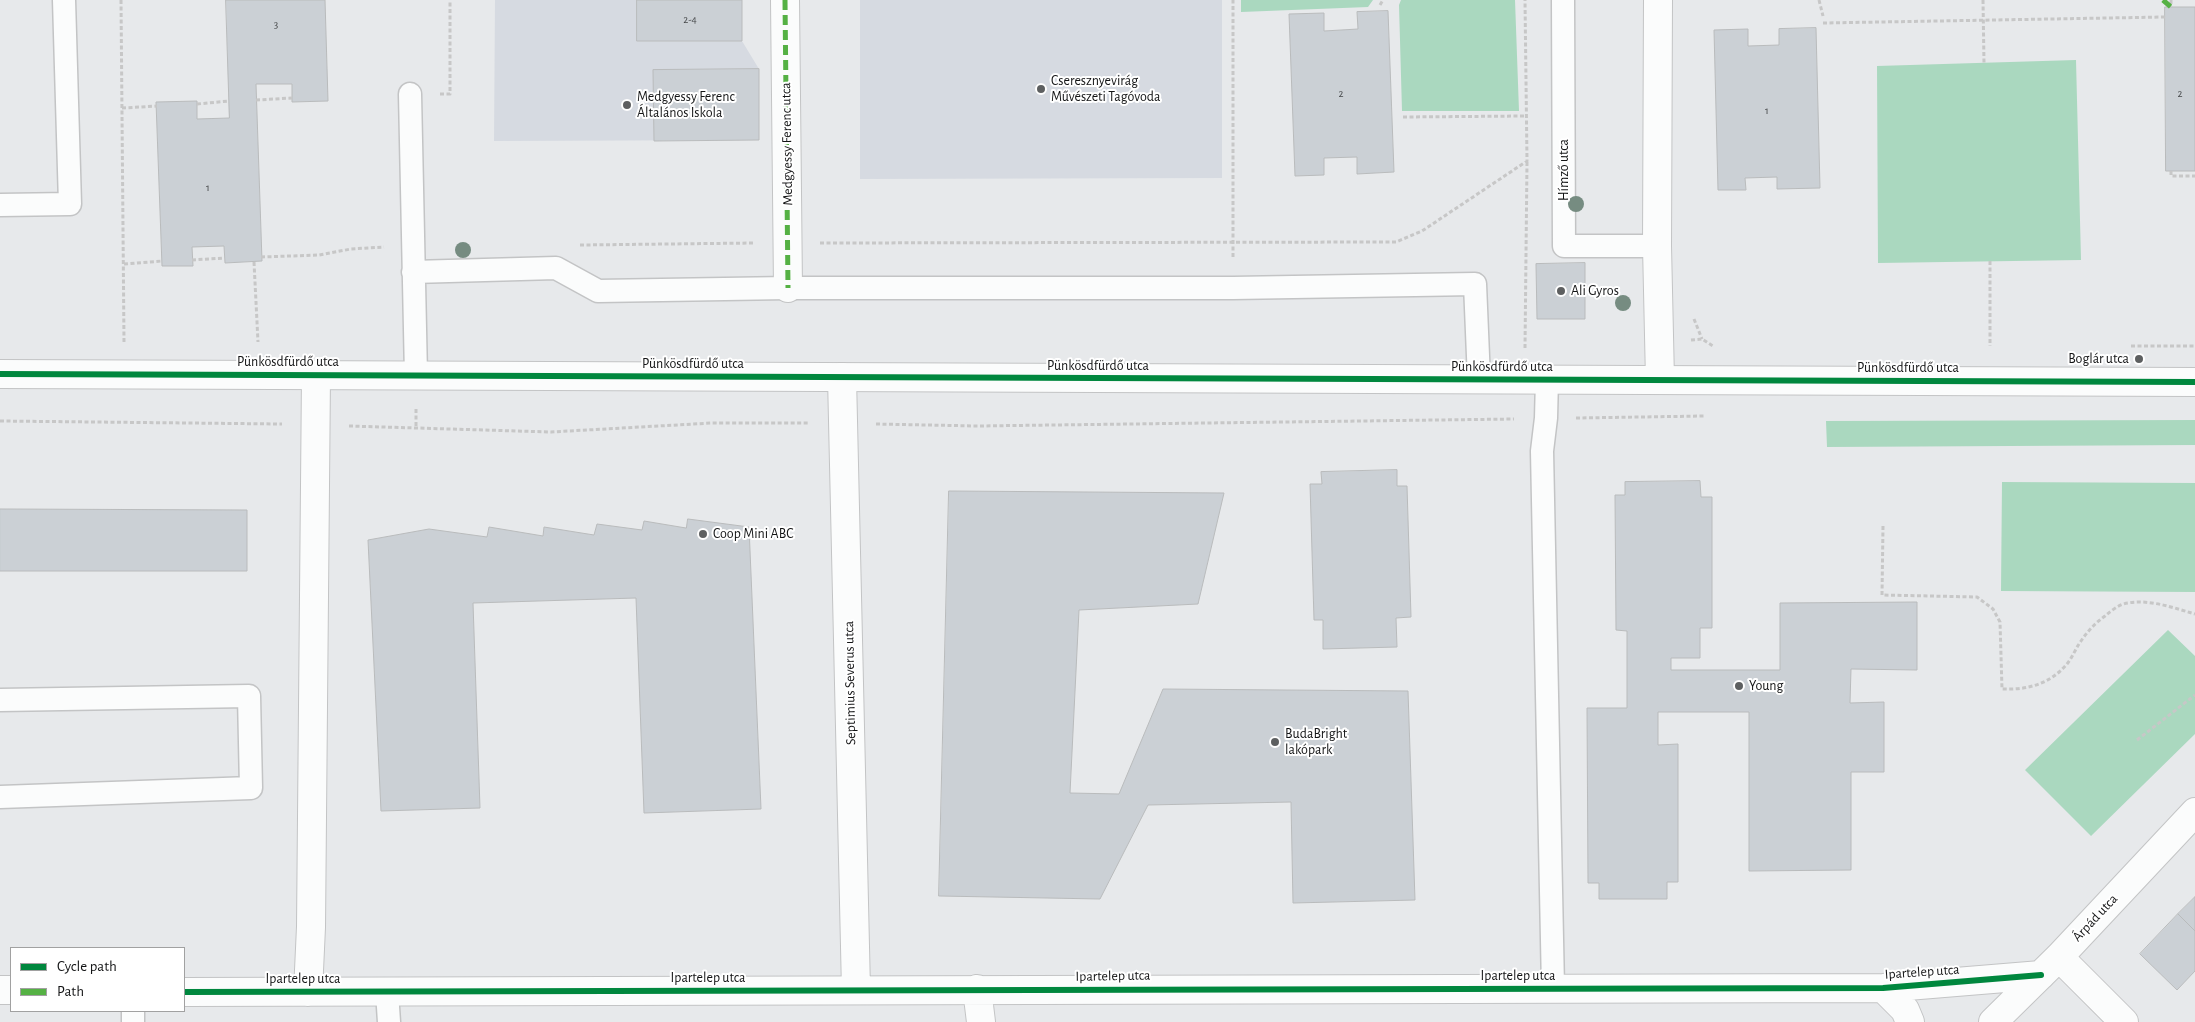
<!DOCTYPE html>
<meta charset="utf-8">
<style>
body{margin:0}
#map{position:relative;width:2195px;height:1022px;overflow:hidden;background:#e7e9eb;font-family:"Alegreya Sans",sans-serif}
canvas{display:block}
.legend{position:absolute;left:10px;top:947px;width:175px;height:65px;box-sizing:border-box;background:#fff;border:1px solid #a1a1a1;margin:0;padding:6px 9px;list-style:none;font-size:15px;color:#131415}
.legend li{display:flex;align-items:center;gap:10px;height:25px}
.legend b{width:25px;border:1px solid #a1a1a1}
</style>
<div id="map">
<canvas width="2195" height="1022"></canvas>
<ul class="legend">
<li><b style="height:6px;background:#00873e"></b>Cycle path</li>
<li><b style="height:6px;background:#55b144"></b>Path</li>
</ul>
</div>
<script>
const ctx = document.querySelector('canvas').getContext('2d');
ctx.lineJoin = 'round';
function fillPath(path, color) {
  ctx.fillStyle = color;
  ctx.fill(path, 'evenodd');
}
function strokePath(path, color, width, dash) {
  ctx.strokeStyle = color;
  ctx.lineWidth = width;
  ctx.lineCap = dash ? 'butt' : 'round';
  ctx.setLineDash(dash || []);
  ctx.stroke(path);
}
function label(font, color, halo, rows, align = 'center') {
  ctx.font = font + ' "Alegreya Sans",sans-serif';
  ctx.lineWidth = 4;
  ctx.setLineDash([]);
  ctx.textBaseline = 'middle';
  ctx.strokeStyle = halo;
  ctx.fillStyle = color;
  for (const [text, x, y, turn = 0] of rows) {
    ctx.save();
    ctx.translate(x, y);
    ctx.rotate((+turn || 0) * Math.PI / 180);
    ctx.textAlign = isNaN(turn) ? turn : align;
    if (halo) ctx.strokeText(text, 0, 0);
    ctx.fillText(text, 0, 0);
    ctx.restore();
  }
}
fillPath(new Path2D(`
 M 495,0 L 742,0 L 742,41 L 759,69 L 759,140 L 494,141 Z
 M 860,0 L 1222,0 L 1222,178 L 860,179 Z`), '#d6dae1');
fillPath(new Path2D(`
 M 1241,0 L 1373,0 L 1368,7 L 1241,12 Z
 M 1401,0 L 1515,0 L 1519,111 L 1402,111 L 1399,5 Z
 M 2076,60 L 2081,260 L 1878,263 L 1877,66 Z
 M 2195,420 L 2195,445 L 1827,447 L 1826,421 Z
 M 2002,482 L 2195,483 L 2195,592 L 2001,591 Z
 M 2168,630 L 2195,656 L 2195,734 L 2091,836 L 2025,770 Z`), '#aad8bf');
const building = new Path2D(`
 M 226,0 L 325,0 L 328,101 L 292,102 L 292,84 L 256,84 L 262,261 L 225,263 L 224,246 L 192,247 L 193,266 L 162,266 L 156,102 L 197,101 L 197,119 L 229,118 Z
 M 637,0 L 742,0 L 742,41 L 637,41 Z
 M 2165,7 L 2195,7 L 2195,171 L 2166,171 Z
 M 1388,11 L 1394,172 L 1357,174 L 1357,157 L 1324,158 L 1324,175 L 1295,176 L 1289,14 L 1324,13 L 1324,31 L 1358,29 L 1357,12 Z
 M 1816,28 L 1820,188 L 1777,189 L 1777,177 L 1745,178 L 1746,190 L 1718,190 L 1714,30 L 1748,29 L 1748,46 L 1779,45 L 1779,29 Z
 M 759,69 L 759,140 L 654,141 L 653,70 Z
 M 1585,263 L 1585,319 L 1537,319 L 1536,264 Z
 M 1397,470 L 1397,486 L 1407,486 L 1411,617 L 1396,618 L 1397,647 L 1323,649 L 1323,620 L 1314,620 L 1310,484 L 1322,484 L 1321,472 Z
 M 1700,481 L 1701,497 L 1712,497 L 1712,628 L 1700,628 L 1700,658 L 1671,658 L 1671,670 L 1780,670 L 1780,603 L 1917,602 L 1917,670 L 1851,669 L 1850,703 L 1884,702 L 1884,772 L 1851,772 L 1851,870 L 1749,871 L 1749,712 L 1658,712 L 1658,745 L 1678,744 L 1678,882 L 1667,882 L 1667,899 L 1599,899 L 1599,883 L 1588,883 L 1587,708 L 1627,708 L 1627,631 L 1616,630 L 1615,495 L 1625,495 L 1625,482 Z
 M 949,491 L 1224,493 L 1198,604 L 1079,610 L 1070,793 L 1119,794 L 1163,689 L 1408,691 L 1415,900 L 1293,903 L 1291,802 L 1148,805 L 1100,899 L 939,896 Z
 M 0,509 L 247,510 L 247,571 L 0,571 Z
 M 688,519 L 749,527 L 761,809 L 644,813 L 636,598 L 473,603 L 480,808 L 381,811 L 368,540 L 429,529 L 487,537 L 489,527 L 543,536 L 544,527 L 594,535 L 597,524 L 642,530 L 644,521 L 686,528 Z
 M 2195,897 L 2195,931 L 2178,914 Z
 M 2178,914 L 2195,931 L 2195,971 L 2177,990 L 2140,954 Z`);
fillPath(building, '#cbd0d5');
strokePath(building, '#b9bbbc', 1);
const service = new Path2D(`
 M 1563,0 L 1564,246 L 1657,246
 M 410,94 L 416,376
 M 0,205 L 70,204 L 64,0
 M 413,272 L 556,268 L 598,291 L 788,288 L 1233,288 L 1475,284 L 1479,380
 M 1547,379 L 1546,418 L 1542,451 L 1553,988
 M 0,700 L 249,696 L 251,788 L 0,797
 M 387,992 L 389,1022
 M 133,1022 L 133,1011`);
const pedestrian = new Path2D(`
 M 785,0 L 788,288`);
const minor = new Path2D(`
 M 1658,0 L 1657,246 L 1660,380
 M 842,377 L 856,990
 M 2059,957 L 2124,1022
 M 1883,988 L 1905,1010 L 1910,1022
 M 977,989 L 981,1022
 M 0,990 L 11,990
 M 184,992 L 1883,988 L 2041,975
 M 308,992 L 311,927 L 316,375
 M 1993,1022 L 2059,957 L 2195,812`);
const tertiary = new Path2D(`
 M 0,374 L 2195,382`);
strokePath(service, '#c3c4c5', 25);
strokePath(pedestrian, '#c3c4c5', 30);
strokePath(minor, '#c3c4c5', 30);
strokePath(tertiary, '#c3c4c5', 30);
strokePath(new Path2D(`
 M 121,0 L 124,342
 M 1819,0 L 1823,16
 M 1983,0 L 1984,63
 M 2171,0 L 2171,7
 M 1380,5 L 1383,0
 M 1823,23 L 2165,17
 M 440,94 L 450,94 L 450,0
 M 256,100 L 292,98
 M 197,104 L 229,101
 M 122,108 L 157,106
 M 1403,117 L 1526,116
 M 2171,171 L 2171,176 L 2195,176
 M 820,243 L 1396,242 L 1422,231 L 1527,161 L 1525,0
 M 580,245 L 754,243
 M 261,257 L 319,255 L 351,249 L 384,247
 M 1233,257 L 1233,0
 M 192,260 L 224,258
 M 1990,261 L 1990,346
 M 254,262 L 258,342
 M 124,264 L 162,261
 M 1694,319 L 1702,339
 M 1691,340 L 1702,339 L 1713,346
 M 2131,346 L 2195,346
 M 1525,348 L 1527,161
 M 416,409 L 416,429
 M 1576,418 L 1704,416
 M 0,421 L 282,424
 M 876,424 L 977,426 L 1514,419
 M 349,426 L 551,432 L 712,423 L 810,423
 M 1883,526 L 1882,595 L 1977,597 L 1993,609 L 2000,622 L 2002,689 C 2028,690 2050,684 2067,664 C 2072,658 2075,650 2079,644 C 2086,633 2094,624 2105,616 C 2111,611 2119,604 2128,603 C 2150,599 2174,608 2195,614
 M 2137,740 L 2195,695`), '#c7c7c7', 3, [4, 2.5]);
strokePath(service, '#fbfcfc', 22);
strokePath(pedestrian, '#fbfcfc', 28);
strokePath(minor, '#fbfcfc', 28);
strokePath(tertiary, '#fbfcfc', 28);
strokePath(new Path2D(`
 M 785,0 L 788,288
 M 2163,0 L 2171,7`), '#55b144', 5, [10, 5]);
strokePath(new Path2D(`
 M 0,374 L 2195,382
 M 184,992 L 1883,988 L 2041,975`), '#00873e', 6);
ctx.fillStyle = '#768c81';
for (const [x, y] of [
 [1576,204],
 [463,250],
 [1623,303]
]) {
  ctx.beginPath();
  ctx.arc(x, y, 8, 0, 2 * Math.PI);
  ctx.fill();
}
for (const [x, y, r, color] of [
 [1041,89,5,"#5d5f60"],
 [627,105,5,"#5d5f60"],
 [1561,291,5,"#5d5f60"],
 [2139,359,5,"#5d5f60"],
 [703,534,5,"#5d5f60"],
 [1739,686,5,"#5d5f60"],
 [1275,742,5,"#5d5f60"]
]) {
  const dot = new Path2D();
  dot.arc(x, y, r, 0, 2 * Math.PI);
  ctx.fillStyle = color;
  ctx.fill(dot);
  strokePath(dot, '#fff', 2);
}
label('11px', '#454749', null, [
 ["2-4",690,20],
 ["3",276,25],
 ["2",1341,94],
 ["2",2180,94],
 ["1",1767,111],
 ["1",208,188]
]);
label('14px', '#131415', '#fff', [
 ["Cseresznyevirág",1051,81],
 ["Művészeti Tagóvoda",1051,97],
 ["Medgyessy Ferenc",637,97],
 ["Általános Iskola",637,113],
 ["Ali Gyros",1571,291],
 ["Boglár utca",2129,359,"right"],
 ["Coop Mini ABC",713,534],
 ["Young",1749,686],
 ["BudaBright",1285,734],
 ["lakópark",1285,750]
], 'left');
label('14px', '#131415', '#fff', [
 ["Medgyessy Ferenc utca",787,144,-91],
 ["Hímző utca",1564,170,-90],
 ["Pünkösdfürdő utca",288,362],
 ["Pünkösdfürdő utca",693,364],
 ["Pünkösdfürdő utca",1098,366],
 ["Pünkösdfürdő utca",1502,367],
 ["Pünkösdfürdő utca",1908,368],
 ["Septimius Severus utca",850,683,-91],
 ["Árpád utca",2095,918,-47],
 ["Ipartelep utca",1922,972,-4],
 ["Ipartelep utca",1113,976,-1],
 ["Ipartelep utca",1518,976],
 ["Ipartelep utca",708,978],
 ["Ipartelep utca",303,979]
]);
</script>
